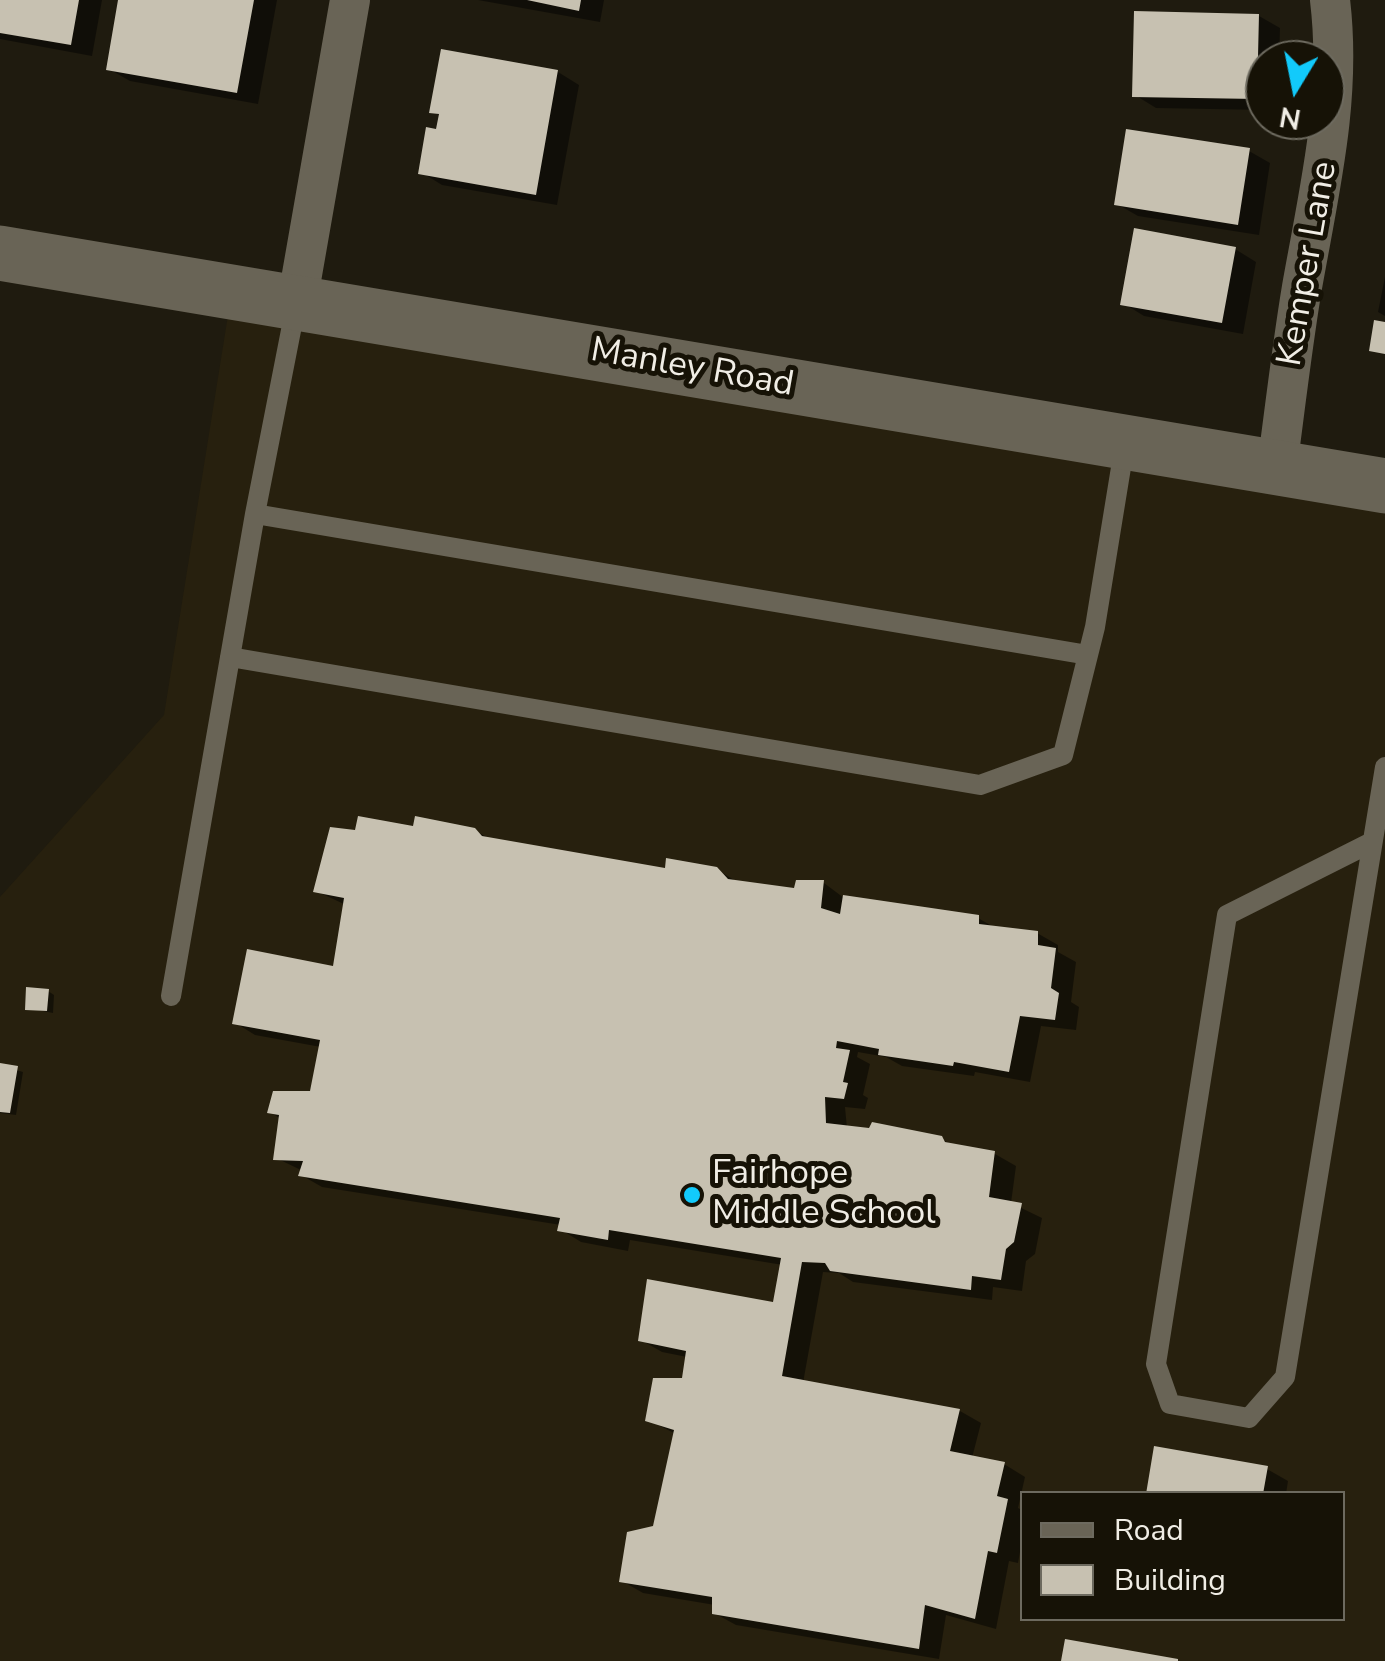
<!DOCTYPE html>
<style>
body{margin:0}
#map{position:relative;width:1385px;height:1661px;overflow:hidden;background:#1f1b0f;font-family:"Nunito Sans",sans-serif}
canvas{display:block}
.legend{position:absolute;left:1020px;top:1491px;width:325px;height:130px;box-sizing:border-box;background:#161206;border:2px solid #6d6a5f;margin:0;padding:12px 18px;list-style:none;font-size:30px;color:#f0ede5}
.legend li{display:flex;align-items:center;gap:20px;height:50px}
.legend b{width:50px;border:2px solid #6d6a5f}
.north{position:absolute;left:1245px;top:40px;width:100px;height:100px;box-sizing:border-box;background:#161206;border:2px solid #6d6a5f;border-radius:50%;rotate:190deg;font-size:28px;font-weight:700;line-height:40px;text-align:center;color:#f0ede5}
.north::after{content:'';display:block;margin:auto;width:35px;height:45px;background:#12cafb;clip-path:polygon(50% 0,100% 100%,50% 72%,0 100%)}
</style>
<div id="map">
<canvas width="1385" height="1661"></canvas>
<ul class="legend">
<li><b style="height:12px;background:#696456"></b>Road</li>
<li><b style="height:28px;background:#c7c1b1"></b>Building</li>
</ul>
<div class="north">N</div>
</div>
<script>
const ctx = document.querySelector('canvas').getContext('2d');
ctx.lineJoin = 'round';
function fillPath(path, color) {
  ctx.fillStyle = color;
  ctx.fill(path, 'evenodd');
}
function strokePath(path, color, width, dash) {
  ctx.strokeStyle = color;
  ctx.lineWidth = width;
  ctx.lineCap = dash ? 'butt' : 'round';
  ctx.setLineDash(dash || []);
  ctx.stroke(path);
}
function label(font, color, halo, rows, align = 'center') {
  ctx.font = font + ' "Nunito Sans",sans-serif';
  ctx.lineWidth = 10;
  ctx.setLineDash([]);
  ctx.textBaseline = 'middle';
  ctx.strokeStyle = halo;
  ctx.fillStyle = color;
  for (const [text, x, y, turn = 0] of rows) {
    ctx.save();
    ctx.translate(x, y);
    ctx.rotate((+turn || 0) * Math.PI / 180);
    ctx.textAlign = isNaN(turn) ? turn : align;
    if (halo) ctx.strokeText(text, 0, 0);
    ctx.fillText(text, 0, 0);
    ctx.restore();
  }
}
fillPath(new Path2D(`
 M 229,309 L 1385,507 L 1385,1661 L 0,1661 L 0,897 L 164,715 ZM 1022,1494 L 1342,1494 L 1342,1618 L 1022,1618 Z`), '#27200e');
fillPath(new Path2D(`
 M 0,0 L 102,0 L 92,56 L 0,39 Z
 M 121,0 L 277,0 L 258,104 L 130,81 L 109,69 Z
 M 478,0 L 604,0 L 600,22 Z
 M 1259,16 L 1280,28 L 1279,60 L 1265,60 L 1265,110 L 1156,108 L 1135,95 Z
 M 443,52 L 558,72 L 579,85 L 557,205 L 442,185 L 421,172 L 438,132 L 441,116 L 432,111 Z
 M 1249,151 L 1270,163 L 1259,235 L 1138,216 L 1117,204 Z
 M 1235,249 L 1256,262 L 1243,334 L 1144,316 L 1123,303 Z
 M 1385,277 L 1385,316 L 1378,312 Z
 M 415,829 L 474,830 L 492,840 L 668,871 L 716,869 L 739,883 L 795,891 L 824,883 L 844,898 L 978,918 L 997,929 L 1037,933 L 1058,945 L 1058,952 L 1076,962 L 1071,1002 L 1079,1007 L 1076,1030 L 1041,1026 L 1030,1082 L 975,1072 L 974,1076 L 902,1066 L 886,1057 L 858,1052 L 857,1057 L 870,1064 L 863,1095 L 868,1098 L 865,1109 L 845,1107 L 847,1128 L 941,1139 L 954,1146 L 995,1154 L 1016,1166 L 1011,1203 L 1042,1218 L 1035,1254 L 1026,1261 L 1022,1291 L 993,1287 L 992,1300 L 853,1282 L 839,1273 L 823,1272 L 803,1383 L 960,1411 L 981,1423 L 972,1458 L 1004,1464 L 1025,1477 L 1018,1508 L 1022,1510 L 1022,1541 L 1018,1563 L 1009,1561 L 996,1629 L 946,1615 L 939,1659 L 736,1625 L 714,1613 L 715,1605 L 643,1593 L 622,1581 L 655,1528 L 676,1434 L 648,1420 L 684,1381 L 687,1357 L 662,1352 L 641,1340 L 775,1305 L 783,1265 L 630,1240 L 628,1251 L 581,1242 L 560,1229 L 561,1225 L 322,1187 L 301,1175 L 303,1171 L 276,1158 L 281,1119 L 270,1112 L 312,1093 L 321,1047 L 255,1035 L 234,1022 L 335,969 L 346,905 L 316,891 L 357,833 Z
 M 48,991 L 54,995 L 53,1013 L 27,1008 Z
 M 0,1065 L 23,1072 L 16,1115 L 0,1113 Z
 M 1267,1469 L 1288,1481 L 1286,1494 L 1148,1494 Z`), '#0007');
fillPath(new Path2D(`
 M 0,0 L 79,0 L 71,45 L 0,33 Z
 M 118,0 L 254,0 L 237,93 L 106,70 Z
 M 527,0 L 581,0 L 579,11 Z
 M 1134,11 L 1259,14 L 1257,99 L 1132,97 Z
 M 441,49 L 558,70 L 536,195 L 418,174 L 426,127 L 436,129 L 439,114 L 429,113 Z
 M 1126,129 L 1250,148 L 1238,225 L 1114,205 Z
 M 1134,228 L 1236,247 L 1222,323 L 1120,305 Z
 M 1374,320 L 1385,322 L 1385,354 L 1369,351 Z
 M 358,816 L 413,826 L 415,816 L 475,828 L 482,836 L 665,868 L 666,858 L 717,867 L 728,879 L 794,888 L 796,880 L 824,880 L 821,908 L 840,914 L 843,895 L 979,915 L 979,924 L 1038,931 L 1038,945 L 1056,948 L 1051,988 L 1059,993 L 1055,1020 L 1020,1016 L 1009,1072 L 954,1062 L 953,1066 L 878,1055 L 879,1049 L 837,1041 L 836,1048 L 850,1050 L 843,1082 L 848,1083 L 844,1099 L 825,1097 L 826,1123 L 869,1128 L 872,1122 L 942,1136 L 945,1142 L 995,1151 L 989,1197 L 1022,1203 L 1014,1242 L 1006,1249 L 1001,1280 L 972,1276 L 971,1290 L 830,1271 L 825,1263 L 802,1262 L 782,1376 L 960,1409 L 950,1451 L 1005,1462 L 997,1496 L 1008,1499 L 997,1553 L 988,1551 L 975,1619 L 925,1605 L 919,1649 L 712,1614 L 712,1597 L 619,1582 L 627,1532 L 653,1526 L 674,1430 L 645,1421 L 653,1378 L 682,1378 L 686,1351 L 638,1341 L 647,1279 L 773,1302 L 781,1258 L 609,1230 L 608,1240 L 557,1231 L 560,1218 L 298,1176 L 303,1161 L 273,1160 L 279,1115 L 267,1113 L 273,1091 L 310,1091 L 320,1040 L 232,1024 L 247,949 L 333,966 L 344,898 L 313,892 L 330,827 L 355,830 Z
 M 26,987 L 49,989 L 47,1011 L 25,1010 Z
 M 0,1063 L 18,1066 L 10,1113 L 0,1112 Z
 M 1154,1446 L 1268,1466 L 1263,1494 L 1146,1494 Z
 M 1065,1639 L 1178,1659 L 1178,1661 L 1061,1661 Z`), '#c7c1b1');
strokePath(new Path2D(`
 M 255,514 L 1088,655
 M 230,657 L 980,785 L 1063,755 L 1095,627 L 1125,443
 M 1372,842 L 1227,915 L 1156,1364 L 1170,1404 L 1249,1418 L 1285,1377 L 1385,767
 M 171,996 L 255,514 L 296,305`), '#696456', 20);
strokePath(new Path2D(`
 M 297,303 L 350,0
 M 1277,468 C 1285,408 1292,347 1302,287 C 1319,191 1342,98 1330,0`), '#696456', 40);
strokePath(new Path2D(`
 M 0,253 L 1385,486`), '#696456', 55);
for (const [x, y, r, color] of [
 [692,1195,10,"#12cafb"]
]) {
  const dot = new Path2D();
  dot.arc(x, y, r, 0, 2 * Math.PI);
  ctx.fillStyle = color;
  ctx.fill(dot);
  strokePath(dot, '#161206', 4);
}
label('35px', '#f0ede5', '#161206', [
 ["Kemper Lane",1309,264,-80],
 ["Manley Road",692,369,10]
]);
label('35px', '#f0ede5', '#161206', [
 ["Fairhope",712,1175],
 ["Middle School",712,1215]
], 'left');
</script>
